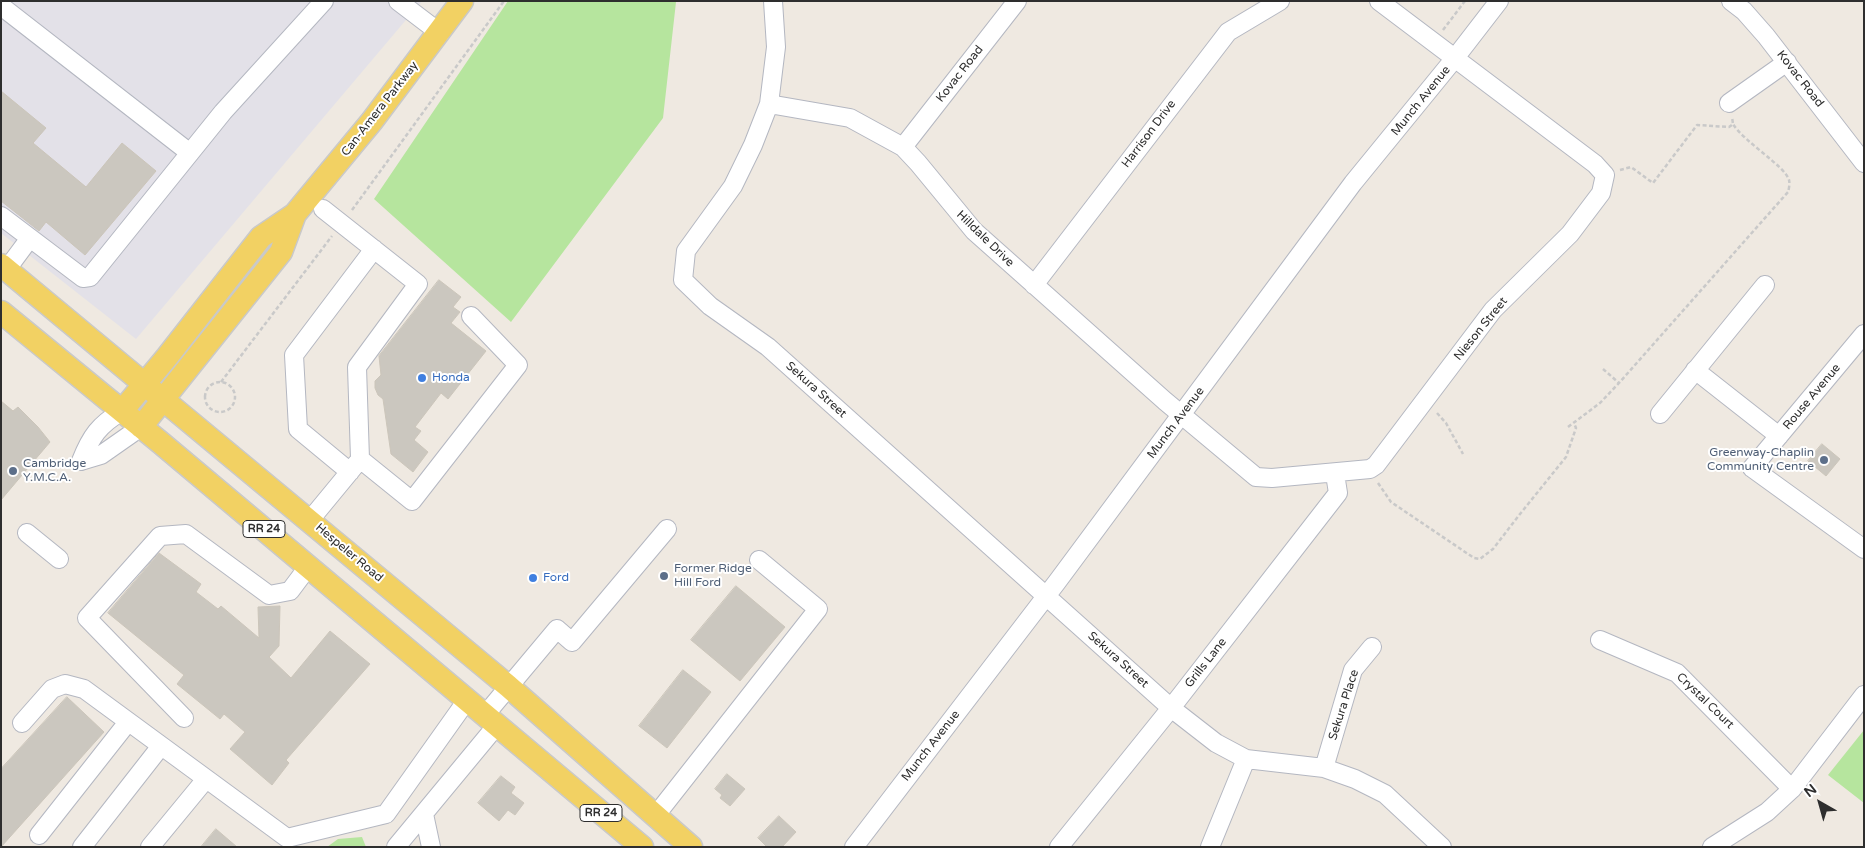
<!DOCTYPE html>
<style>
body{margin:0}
#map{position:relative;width:1865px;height:848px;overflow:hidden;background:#efe9e1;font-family:"Varela Round",sans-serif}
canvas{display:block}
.frame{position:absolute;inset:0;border:2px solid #2e2e2e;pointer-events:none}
.north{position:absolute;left:1795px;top:778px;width:50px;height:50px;-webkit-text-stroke:4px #fff;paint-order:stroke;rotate:322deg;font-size:14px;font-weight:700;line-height:20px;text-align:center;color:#2e2e2e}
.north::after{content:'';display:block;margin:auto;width:18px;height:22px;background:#2e2e2e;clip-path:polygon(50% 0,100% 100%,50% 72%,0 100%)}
</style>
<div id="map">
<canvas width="1865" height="848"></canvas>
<div class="frame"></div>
<div class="north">N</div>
</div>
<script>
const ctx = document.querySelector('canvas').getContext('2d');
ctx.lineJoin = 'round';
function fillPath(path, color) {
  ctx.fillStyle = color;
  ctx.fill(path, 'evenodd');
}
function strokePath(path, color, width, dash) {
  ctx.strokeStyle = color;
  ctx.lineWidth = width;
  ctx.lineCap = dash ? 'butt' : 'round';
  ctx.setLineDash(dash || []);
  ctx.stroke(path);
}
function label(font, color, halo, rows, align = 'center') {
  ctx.font = font + ' "Varela Round",sans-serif';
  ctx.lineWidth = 4;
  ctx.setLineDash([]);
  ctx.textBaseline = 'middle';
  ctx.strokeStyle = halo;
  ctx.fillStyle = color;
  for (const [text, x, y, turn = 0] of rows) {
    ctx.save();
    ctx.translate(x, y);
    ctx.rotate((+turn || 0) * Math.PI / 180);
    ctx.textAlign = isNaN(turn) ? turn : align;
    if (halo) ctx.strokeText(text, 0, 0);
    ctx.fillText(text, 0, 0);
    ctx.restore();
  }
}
fillPath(new Path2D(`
 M 1,1 L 422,1 L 136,339 L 1,233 Z`), '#e3e1e8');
fillPath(new Path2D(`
 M 508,1 L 702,1 L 676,2 L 663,118 L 511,322 L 374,199 Z
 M 1864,730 L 1864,803 L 1828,775 Z
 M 362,837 L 366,847 L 327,847 L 338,839 Z`), '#b6e59e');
const building = new Path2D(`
 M 1,91 L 46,128 L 33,143 L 86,187 L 122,143 L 156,171 L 85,255 L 46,222 L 39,231 L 1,201 Z
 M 439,280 L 461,297 L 453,307 L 460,312 L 451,323 L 486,351 L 448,399 L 441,393 L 415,427 L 421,431 L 414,440 L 428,452 L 413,472 L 391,454 L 383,399 L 378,395 L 375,388 L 375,381 L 381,375 L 379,356 Z
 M 1,401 L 13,411 L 18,407 L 38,427 L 50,442 L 1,500 Z
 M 1822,444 L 1840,459 L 1826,476 L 1808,461 Z
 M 159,553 L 201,584 L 196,592 L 218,609 L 221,606 L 259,638 L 258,607 L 280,606 L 279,646 L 269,657 L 291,678 L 330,631 L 370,664 L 286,760 L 289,763 L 272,785 L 230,749 L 245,732 L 224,714 L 220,719 L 177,684 L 184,675 L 108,613 Z
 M 736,586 L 785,627 L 740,681 L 691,640 Z
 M 683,670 L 711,692 L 667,748 L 639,726 Z
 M 67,697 L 104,732 L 1,847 L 1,769 Z
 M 727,774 L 745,789 L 730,806 L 720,798 L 722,795 L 715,789 Z
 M 501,776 L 515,787 L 511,793 L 524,803 L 515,815 L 508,810 L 499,821 L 478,803 Z
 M 779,816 L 796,832 L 782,847 L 767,847 L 758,838 Z
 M 216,829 L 237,847 L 201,847 Z`);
fillPath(building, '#cbc7bf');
strokePath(building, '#cbc5ba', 1);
const minor = new Path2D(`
 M 398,1 L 440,33
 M 773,1 L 776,47 L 769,104 L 753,145 L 733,186 L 686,251 L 683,280 L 710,306 L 768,347 L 1171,708 L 1216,743 L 1246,759 L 1324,768 L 1355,779 L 1385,794 L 1442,847
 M 1731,1 L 1744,11 L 1766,36 L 1864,163
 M 1,6 L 190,153
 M 1729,103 L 1787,62
 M 769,104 L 850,118 L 903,147 L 918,163 L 974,231 L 1165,401 L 1256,477 L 1272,478 L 1370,469 L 1376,465 L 1493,310 L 1570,234 L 1601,193 L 1605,175 L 1595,164 L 1379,1
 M 903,147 L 1017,1
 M 323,209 L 418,284 L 357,367 L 360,459 L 412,501 L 518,365 L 471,316
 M 1,216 L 83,278 L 90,277 L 223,112 L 324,1
 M 7,269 L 30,238
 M 1034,285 L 1228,32 L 1280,1
 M 1864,334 L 1752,468 L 1864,549
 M 1695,370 L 1779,436
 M 1660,414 L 1765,285
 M 81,461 L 101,455 L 141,427
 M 81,461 C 91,436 99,425 122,411
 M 350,472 L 298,429 L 294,355 L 374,249
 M 310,520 L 357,463
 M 27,533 L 59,559
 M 1600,640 L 1677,673 L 1792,789
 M 485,715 L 557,629 L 572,642 L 667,529
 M 184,718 L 87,618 L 160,536 L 186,534 L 269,595 L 290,591 L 308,567
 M 22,723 L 52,689 L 65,684 L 84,689 L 287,838 L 386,814 L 467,700
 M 1324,768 L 1353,670 L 1372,647
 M 424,814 L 431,847
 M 656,815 L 818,609 L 759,560
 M 39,835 L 128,722
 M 82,847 L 161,746
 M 150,847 L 206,779
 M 396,847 L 497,725
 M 854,847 L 1057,582 L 1353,183 L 1455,58 L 1499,1
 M 1059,847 L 1171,708 L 1338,493 L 1335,474
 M 1210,847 L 1246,759
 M 1712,847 L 1767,812 L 1792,789 L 1864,695`);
const major = new Path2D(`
 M 1,265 L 508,686 L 691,847
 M 1,312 L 161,443 L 642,847
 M 122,411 L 167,357 L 261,237 L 295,214 L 372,121 L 462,1
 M 141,427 L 281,252 L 295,214`);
strokePath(minor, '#b4b7c1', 20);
strokePath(major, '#c9c9c9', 25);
strokePath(new Path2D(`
 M 1443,30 L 1465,1
 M 1620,170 L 1631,167 L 1653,183 L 1697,125 L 1729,127 L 1733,124 L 1732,117
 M 352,210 L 504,1
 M 1603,369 L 1619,383
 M 221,382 L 332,236
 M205 397a15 15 0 1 1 30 0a15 15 0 1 1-30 0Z
 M 1437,413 L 1446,423 L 1463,454
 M 1568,427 L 1600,403 L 1619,383 L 1788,192 C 1789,189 1790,183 1789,180 C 1785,166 1744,142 1733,124
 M 1378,483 L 1391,502 L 1474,558 L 1480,559 L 1493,549 L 1520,514 L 1566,457 L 1576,428 L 1574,423`), '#c9c9c9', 2.5, [4, 2.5]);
strokePath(minor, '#fff', 18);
strokePath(major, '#f2d163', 22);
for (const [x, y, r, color] of [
 [422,378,5,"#3f7fe0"],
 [1824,460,5,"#5c6f8a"],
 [13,471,5,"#5c6f8a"],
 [664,576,5,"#5c6f8a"],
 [533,578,5,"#3f7fe0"]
]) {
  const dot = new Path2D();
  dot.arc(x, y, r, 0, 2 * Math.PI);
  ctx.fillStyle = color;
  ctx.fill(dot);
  strokePath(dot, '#fff', 2);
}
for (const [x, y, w] of [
 [264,529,42],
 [601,813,42]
]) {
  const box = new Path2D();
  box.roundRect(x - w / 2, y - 8.5, w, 17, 4);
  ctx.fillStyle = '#fff';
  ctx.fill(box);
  strokePath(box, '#2e2e2e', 1);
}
label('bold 11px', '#2e2e2e', null, [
 ["RR 24",264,529],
 ["RR 24",601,813]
]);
label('12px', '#2e2e2e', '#fff', [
 ["Kovac Road",960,74,-52],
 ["Kovac Road",1800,79,52],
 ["Munch Avenue",1421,101,-51],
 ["Can-Amera Parkway",380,109,-52],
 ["Harrison Drive",1149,134,-53],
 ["Hilldale Drive",985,239,44],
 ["Nieson Street",1481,329,-51],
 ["Sekura Street",816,390,42],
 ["Rouse Avenue",1812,397,-50],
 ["Munch Avenue",1176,423,-53],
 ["Hespeler Road",349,553,40],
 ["Sekura Street",1118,660,42],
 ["Grills Lane",1206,663,-52],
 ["Crystal Court",1705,701,44],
 ["Sekura Place",1344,705,-72],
 ["Munch Avenue",931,746,-52]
]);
label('12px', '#366cbe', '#fff', [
 ["Honda",432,378],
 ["Ford",543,578]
], 'left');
label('12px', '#4e5e75', '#fff', [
 ["Greenway-Chaplin",1814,453,"right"],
 ["Community Centre",1814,467,"right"],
 ["Cambridge",23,464],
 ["Y.M.C.A.",23,478],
 ["Former Ridge",674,569],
 ["Hill Ford",674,583]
], 'left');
</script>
